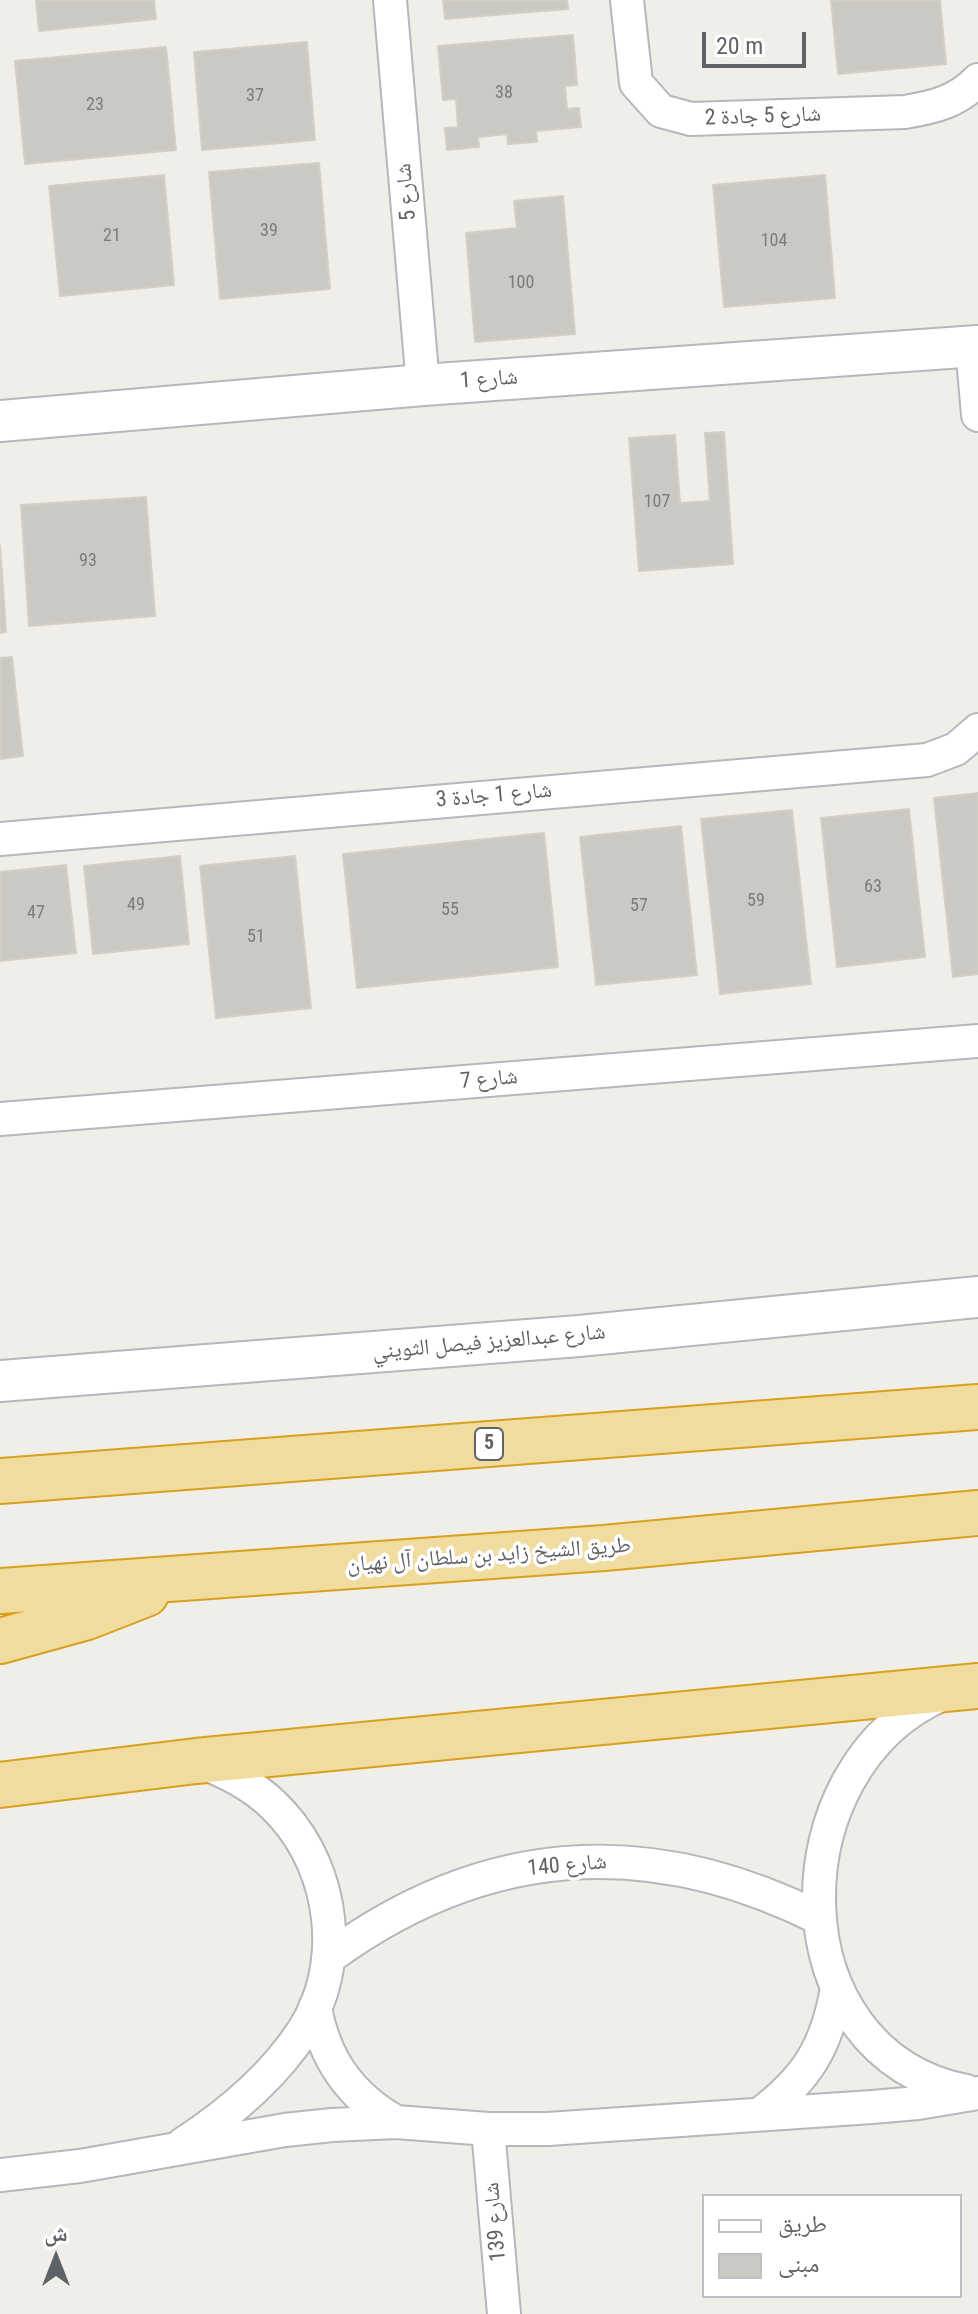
<!DOCTYPE html>
<meta charset="utf-8">
<style>
body{margin:0}
#map{position:relative;width:978px;height:2314px;overflow:hidden;background:#efeee8;font-family:"Roboto Condensed","Noto Naskh Arabic",sans-serif}
canvas{display:block}
.legend{position:absolute;left:702px;top:2194px;width:260px;height:104px;box-sizing:border-box;background:#fff;border:2px solid #bfc0c2;margin:0;padding:10px 14px;list-style:none;font-size:24px;color:#5f6266}
.legend li{display:flex;align-items:center;gap:16px;height:40px}
.legend b{width:40px;border:2px solid #bfc0c2}
.north{position:absolute;left:16px;top:2218px;width:80px;height:80px;-webkit-text-stroke:6px #fff;paint-order:stroke;rotate:0deg;font-size:22px;font-weight:700;line-height:32px;text-align:center;color:#5f6266}
.north::after{content:'';display:block;margin:auto;width:28px;height:36px;background:#5f6266;clip-path:polygon(50% 0,100% 100%,50% 72%,0 100%)}
.scale{position:absolute;left:702px;top:32px;width:104px;height:36px;box-sizing:border-box;border:4px solid #5f6266;border-top:0;padding-left:10px;font-size:24px;line-height:28px;white-space:nowrap;color:#5f6266;-webkit-text-stroke:6px #fff;paint-order:stroke}
</style>
<div id="map">
<canvas width="978" height="2314"></canvas>
<ul class="legend">
<li><b style="height:10px;background:#fff"></b>طريق</li>
<li><b style="height:22px;background:#cbc9c4"></b>مبنى</li>
</ul>
<div class="north">ش</div>
<div class="scale">20 m</div>
</div>
<script>
const ctx = document.querySelector('canvas').getContext('2d');
ctx.lineJoin = 'round';
function fillPath(path, color) {
  ctx.fillStyle = color;
  ctx.fill(path, 'evenodd');
}
function strokePath(path, color, width, dash) {
  ctx.strokeStyle = color;
  ctx.lineWidth = width;
  ctx.lineCap = dash ? 'butt' : 'round';
  ctx.setLineDash(dash || []);
  ctx.stroke(path);
}
function label(font, color, halo, rows, align = 'center') {
  ctx.font = font + ' "Roboto Condensed","Noto Naskh Arabic",sans-serif';
  ctx.lineWidth = 7;
  ctx.setLineDash([]);
  ctx.textBaseline = 'middle';
  ctx.strokeStyle = halo;
  ctx.fillStyle = color;
  for (const [text, x, y, turn = 0] of rows) {
    ctx.save();
    ctx.translate(x, y);
    ctx.rotate((+turn || 0) * Math.PI / 180);
    ctx.textAlign = isNaN(turn) ? turn : align;
    if (halo) ctx.strokeText(text, 0, 0);
    ctx.fillText(text, 0, 0);
    ctx.restore();
  }
}
const building = new Path2D(`
 M 36,0 L 154,0 L 156,19 L 39,31 Z
 M 443,0 L 567,0 L 568,9 L 445,19 Z
 M 831,0 L 940,0 L 946,64 L 838,74 Z
 M 573,35 L 577,85 L 565,86 L 567,109 L 579,108 L 581,127 L 536,131 L 537,142 L 508,144 L 507,134 L 478,137 L 479,147 L 447,150 L 445,128 L 458,127 L 456,99 L 443,100 L 438,46 Z
 M 307,42 L 315,140 L 202,150 L 194,52 Z
 M 166,47 L 176,150 L 25,164 L 15,61 Z
 M 319,163 L 330,289 L 220,299 L 209,172 Z
 M 164,175 L 174,285 L 60,296 L 49,186 Z
 M 825,175 L 835,298 L 724,307 L 713,185 Z
 M 563,196 L 575,334 L 475,342 L 466,233 L 517,228 L 514,201 Z
 M 724,432 L 733,564 L 639,571 L 629,438 L 675,435 L 680,503 L 710,501 L 705,433 Z
 M 146,497 L 155,616 L 29,626 L 21,505 Z
 M 0,545 L 6,632 L 0,633 Z
 M 12,657 L 23,756 L 0,759 L 0,658 Z
 M 978,793 L 978,974 L 953,977 L 934,798 Z
 M 909,809 L 925,957 L 837,967 L 821,818 Z
 M 792,810 L 811,984 L 720,994 L 701,819 Z
 M 681,826 L 697,975 L 596,985 L 580,837 Z
 M 544,833 L 558,967 L 357,988 L 343,854 Z
 M 180,856 L 189,944 L 93,954 L 84,866 Z
 M 295,856 L 311,1008 L 216,1018 L 200,866 Z
 M 66,865 L 76,953 L 0,961 L 0,872 Z`);
fillPath(building, '#cbc9c4');
strokePath(building, '#d3cfc7', 2);
const minor = new Path2D(`
 M 390,0 L 423,385
 M 627,0 L 636,83 L 661,111 L 691,119 L 905,112 C 934,107 957,102 978,80
 M 972,346 L 978,415
 M 0,839 L 927,760 L 956,749 L 978,730
 M 0,1119 L 978,1041
 M 943,1694 C 775,1766 773,2053 966,2091
 M 328,1958 C 483,1844 647,1832 819,1918
 M 315,2007 C 324,2059 350,2096 396,2122
 M 760,2114 C 807,2079 827,2046 837,1988
 M 488,2129 L 504,2314
 M 183,2144 C 229,2114 273,2077 303,2031 C 346,1965 334,1871 282,1814 C 260,1789 231,1773 200,1762
 M 0,2175 L 80,2166 L 285,2130 L 332,2125 L 396,2122 L 488,2129 L 548,2129 L 872,2107 L 918,2103 L 978,2093`);
const tertiary = new Path2D(`
 M 0,421 L 423,385 L 978,346
 M 0,1381 L 579,1336 L 978,1297`);
const motorway = new Path2D(`
 M 0,1481 L 978,1407
 M 0,1591 L 604,1548 L 978,1513
 M 0,1641 L 87,1617 L 146,1594
 M 0,1785 L 196,1761 L 978,1686`);
strokePath(minor, '#b5b7ba', 36);
strokePath(tertiary, '#b5b7ba', 44);
strokePath(motorway, '#daa01d', 48);
strokePath(minor, '#fff', 32);
strokePath(tertiary, '#fff', 40);
strokePath(motorway, '#f0dc9e', 44);
label('18px', '#7a7c7e', null, [
 ["38",504,93],
 ["37",255,96],
 ["23",95,105],
 ["39",269,231],
 ["21",112,236],
 ["104",774,241],
 ["100",521,283],
 ["107",657,502],
 ["93",88,561],
 ["63",873,887],
 ["59",756,901],
 ["49",136,905],
 ["57",639,906],
 ["55",450,910],
 ["47",36,913],
 ["51",256,937]
]);
for (const [x, y, w] of [
 [489,1444,28]
]) {
  const box = new Path2D();
  box.roundRect(x - w / 2, y - 16, w, 32, 6);
  ctx.fillStyle = '#fff';
  ctx.fill(box);
  strokePath(box, '#5f6266', 2);
}
label('bold 20px', '#5f6266', null, [
 ["5",489,1444]
]);
label('22px', '#5f6266', '#fff', [
 ["شارع 5 جادة 2",763,117,-2],
 ["شارع 5",407,192,-95],
 ["شارع 1",489,380,-4],
 ["شارع 1 جادة 3",494,796,-5],
 ["شارع 7",489,1080,-5],
 ["شارع عبدالعزيز فيصل الثويني",489,1343,-5],
 ["طريق الشيخ زايد بن سلطان آل نهيان",489,1556,-4],
 ["شارع 140",567,1866,-5],
 ["شارع 139",496,2222,-95]
]);
</script>
